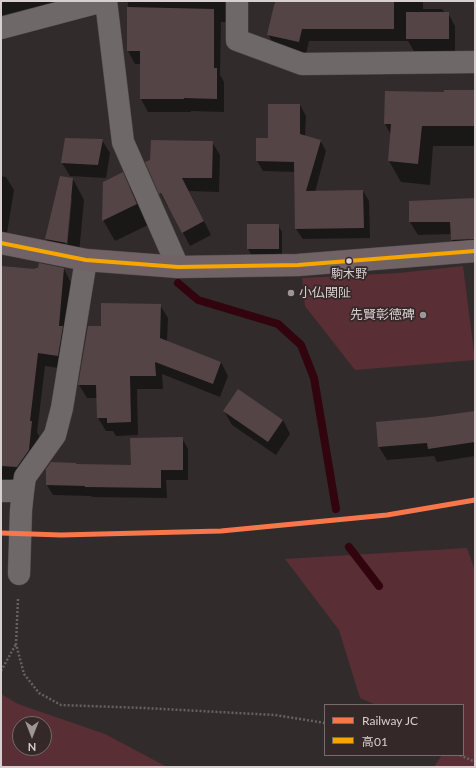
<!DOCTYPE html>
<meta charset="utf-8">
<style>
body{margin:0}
#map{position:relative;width:476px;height:768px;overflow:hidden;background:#322b2c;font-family:Lato,"Noto Sans JP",sans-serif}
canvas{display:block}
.frame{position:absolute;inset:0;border:2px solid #d7cfd0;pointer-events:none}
.legend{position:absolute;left:324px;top:704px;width:140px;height:52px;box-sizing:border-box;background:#352829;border:1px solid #766b6c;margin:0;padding:5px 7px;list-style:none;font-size:12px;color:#d7cfd0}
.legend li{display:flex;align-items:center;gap:8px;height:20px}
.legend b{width:20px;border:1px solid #766b6c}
.north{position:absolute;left:12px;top:716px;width:40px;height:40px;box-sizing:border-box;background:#352829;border:1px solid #766b6c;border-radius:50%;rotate:180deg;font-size:11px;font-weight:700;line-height:16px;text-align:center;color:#d7cfd0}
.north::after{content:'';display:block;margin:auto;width:14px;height:18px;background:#9d9697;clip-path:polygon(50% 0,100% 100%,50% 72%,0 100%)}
</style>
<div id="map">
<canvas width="476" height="768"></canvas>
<div class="frame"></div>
<ul class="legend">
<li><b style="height:5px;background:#f7774b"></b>Railway JC</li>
<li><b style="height:5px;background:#f7a600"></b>高01</li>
</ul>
<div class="north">N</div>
</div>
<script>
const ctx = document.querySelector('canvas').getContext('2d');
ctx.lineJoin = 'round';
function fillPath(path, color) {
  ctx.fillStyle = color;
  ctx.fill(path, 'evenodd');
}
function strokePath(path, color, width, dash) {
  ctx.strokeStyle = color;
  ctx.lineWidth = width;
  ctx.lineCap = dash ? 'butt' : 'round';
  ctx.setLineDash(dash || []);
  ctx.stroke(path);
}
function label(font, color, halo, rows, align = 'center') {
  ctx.font = font + ' Lato,"Noto Sans JP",sans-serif';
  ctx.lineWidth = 3.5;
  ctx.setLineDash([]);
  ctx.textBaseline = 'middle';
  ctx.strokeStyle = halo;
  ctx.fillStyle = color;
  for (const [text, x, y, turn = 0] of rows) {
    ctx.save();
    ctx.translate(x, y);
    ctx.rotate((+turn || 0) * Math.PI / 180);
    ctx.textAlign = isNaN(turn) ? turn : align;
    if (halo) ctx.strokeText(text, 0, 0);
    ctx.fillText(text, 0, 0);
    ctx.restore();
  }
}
fillPath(new Path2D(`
 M 463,266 L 475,360 L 355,370 L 305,306 L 302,278 L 399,273 Z
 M 467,548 L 475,571 L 475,767 L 434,767 L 442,755 L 463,755 L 463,705 L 376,705 L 360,698 L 339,630 L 285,559 Z
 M 1,694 L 18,704 L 105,734 L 167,767 L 1,767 ZM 20,724 L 44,724 L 44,748 L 20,748 Z`), '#5a2e35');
fillPath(new Path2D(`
 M 1,1 L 64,1 L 1,27 Z
 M 128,1 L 228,1 L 228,22 L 221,22 L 220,75 L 224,82 L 224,112 L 191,111 L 191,112 L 148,112 L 141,99 L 141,64 L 135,64 L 128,51 Z
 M 274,1 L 423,1 L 423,9 L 442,9 L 445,13 L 448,13 L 455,26 L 455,51 L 414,51 L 408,41 L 309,41 L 306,54 L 275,47 L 268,34 L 274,9 Z
 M 475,91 L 475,146 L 433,146 L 430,185 L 401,182 L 389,161 L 391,135 L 385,124 L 386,92 L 445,93 Z
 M 300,105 L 306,116 L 305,136 L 320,140 L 326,151 L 315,192 L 363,191 L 369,201 L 370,238 L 303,239 L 296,229 L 295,172 L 263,171 L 257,161 L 269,139 Z
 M 102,140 L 110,153 L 106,178 L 70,176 L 62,163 Z
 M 212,142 L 220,155 L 219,192 L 189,191 L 211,235 L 190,246 L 169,206 L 168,207 L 160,193 Z
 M 122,174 L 134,194 L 148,225 L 115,241 L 103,220 Z
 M 1,176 L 6,177 L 14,190 L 7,233 L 1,232 Z
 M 73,179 L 84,200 L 78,264 L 58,259 L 46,239 ZM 71,198 L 72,198 L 67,248 L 65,248 L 70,203 Z
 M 475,199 L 475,252 L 460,253 L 452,240 L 452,234 L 418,235 L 410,222 Z
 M 278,225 L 282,232 L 282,255 L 252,256 L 248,249 Z
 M 64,269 L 71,283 L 65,369 L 45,366 L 37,433 L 39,435 L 36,464 L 24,480 L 11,479 L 10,485 L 1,484 L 1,275 Z
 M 160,305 L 168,318 L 167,342 L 221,362 L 228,376 L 220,397 L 162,374 L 163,389 L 137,389 L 138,435 L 116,436 L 113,431 L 106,431 L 98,418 L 98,398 L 87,398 L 79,385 L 89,327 L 102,327 Z
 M 238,391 L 283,420 L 290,434 L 276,455 L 232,425 L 224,411 Z
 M 475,415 L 475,456 L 437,462 L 434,456 L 387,460 L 379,447 Z
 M 182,438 L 188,449 L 188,480 L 166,480 L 167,498 L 92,497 L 91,496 L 53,495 L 47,485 L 76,465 L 132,466 Z`), '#0007');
strokePath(new Path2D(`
 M 178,283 L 198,300 L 278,324 L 301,345 L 314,378 L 336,509
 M 349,547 L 379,586`), '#32040e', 8);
fillPath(new Path2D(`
 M 275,1 L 394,1 L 394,29 L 302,29 L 299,42 L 267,35 Z
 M 127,7 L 214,9 L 214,68 L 217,68 L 217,99 L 184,98 L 184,99 L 140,99 L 140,51 L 127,51 Z
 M 406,12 L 449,12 L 449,39 L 406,39 Z
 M 444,90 L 475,90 L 475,126 L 422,126 L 418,164 L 388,161 L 391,124 L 384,124 L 385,91 L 444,92 Z
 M 268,104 L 300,104 L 300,134 L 321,140 L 306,191 L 363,190 L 364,228 L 295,229 L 294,162 L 256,161 L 256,138 L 268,138 Z
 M 65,138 L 103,139 L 98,165 L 61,163 Z
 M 151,140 L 213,141 L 212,178 L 182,178 L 204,221 L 182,233 L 161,193 L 159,194 L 145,162 L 150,160 Z
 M 123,172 L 137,204 L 102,221 L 103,182 Z
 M 60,176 L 73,178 L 67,243 L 45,239 Z
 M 475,198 L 475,239 L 451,240 L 450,222 L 409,222 L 409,201 Z
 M 247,224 L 279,224 L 279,249 L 247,249 Z
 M 39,263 L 64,268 L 59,326 L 63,326 L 58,356 L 38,353 L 30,421 L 32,421 L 29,450 L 17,467 L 1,466 L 1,266 L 35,269 L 35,268 L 38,268 Z
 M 101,303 L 161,304 L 160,338 L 221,362 L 213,384 L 155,362 L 156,376 L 130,376 L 131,422 L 107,423 L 107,418 L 97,418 L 96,385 L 78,385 L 88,326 L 101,326 Z
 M 238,389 L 283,420 L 268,442 L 223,411 Z
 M 475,411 L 475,442 L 428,449 L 427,443 L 378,447 L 376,422 L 431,417 Z
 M 183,437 L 183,470 L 161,470 L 161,488 L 85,487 L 85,486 L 46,485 L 46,469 L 51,462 L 76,463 L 76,464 L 131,465 L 130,438 Z`), '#544445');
const minor = new Path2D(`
 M 106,1 L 123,142 L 178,267
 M 237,1 L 237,40 L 302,64 L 475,62
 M 1,28 L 103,1
 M 1,491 L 23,491
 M 19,574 L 21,510 L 23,491 L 25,477 L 55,435 L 62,408 L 86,260`);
const major = new Path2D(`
 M 1,243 L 86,260 L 178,267 L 298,265 L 475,251`);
strokePath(minor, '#4f4949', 23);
strokePath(major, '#4f4949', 23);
strokePath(new Path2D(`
 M 18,599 L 16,644 L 24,674 L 39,693 L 61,705 L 144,708 L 275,715 L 325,723
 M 1,671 L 16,644
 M 460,755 L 475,762`), '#666162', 2.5, [2, 2]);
strokePath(minor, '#6e6868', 22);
strokePath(major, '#716365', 22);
strokePath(new Path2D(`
 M 1,243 L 86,260 L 178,267 L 298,265 L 475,251`), '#f7a600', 4);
strokePath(new Path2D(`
 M 1,533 L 61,535 L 221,531 L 387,515 L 475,500`), '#f7774b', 5);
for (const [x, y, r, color] of [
 [349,261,3.5,"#d7cfd0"],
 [291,293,4,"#9d9697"],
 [423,315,4,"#9d9697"]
]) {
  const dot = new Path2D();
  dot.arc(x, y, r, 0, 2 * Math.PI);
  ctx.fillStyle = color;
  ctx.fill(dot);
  strokePath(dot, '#352829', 1.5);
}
label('12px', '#d7cfd0', '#352829', [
 ["駒木野",349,274]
]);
label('13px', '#d7cfd0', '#352829', [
 ["小仏関阯",299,293],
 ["先賢彰徳碑",415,315,"right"]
], 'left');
</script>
